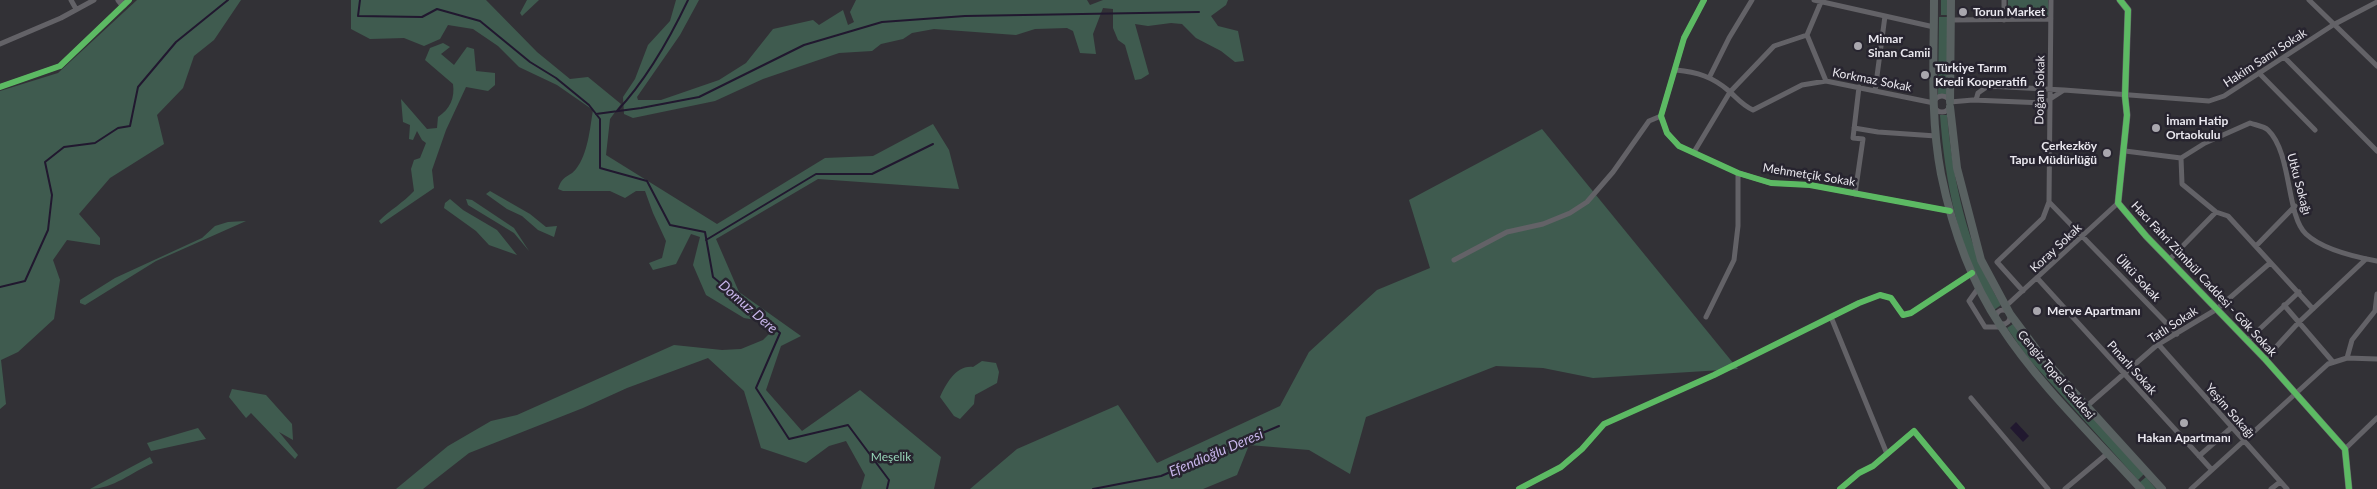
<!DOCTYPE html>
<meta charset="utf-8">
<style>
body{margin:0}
canvas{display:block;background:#323136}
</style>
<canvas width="2377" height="489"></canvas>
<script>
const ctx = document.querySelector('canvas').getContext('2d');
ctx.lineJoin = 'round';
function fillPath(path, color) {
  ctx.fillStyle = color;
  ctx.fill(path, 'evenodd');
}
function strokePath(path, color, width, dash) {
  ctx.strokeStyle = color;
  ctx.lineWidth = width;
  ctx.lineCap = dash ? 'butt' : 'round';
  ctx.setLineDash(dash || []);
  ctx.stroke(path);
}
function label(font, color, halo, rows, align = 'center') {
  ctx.font = font + ' Lato,sans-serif';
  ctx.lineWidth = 5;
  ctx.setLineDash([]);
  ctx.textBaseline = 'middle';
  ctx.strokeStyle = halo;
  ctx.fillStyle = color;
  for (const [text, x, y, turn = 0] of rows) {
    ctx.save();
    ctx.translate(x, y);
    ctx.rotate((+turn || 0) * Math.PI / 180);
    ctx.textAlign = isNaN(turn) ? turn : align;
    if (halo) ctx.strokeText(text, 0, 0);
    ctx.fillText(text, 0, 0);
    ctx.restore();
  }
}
fillPath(new Path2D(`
 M 137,0 L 241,0 L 214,40 L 194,56 L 183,88 L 157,115 L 164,144 L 110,178 L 79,214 L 100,238 L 100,245 L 67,240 L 53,260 L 60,280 L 54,319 L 18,352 L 1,360 L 6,404 L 0,409 L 0,91 L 58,73 Z
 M 351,0 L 486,0 L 537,52 L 570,79 L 588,77 L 621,104 L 610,119 L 606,155 L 717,224 L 825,158 L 873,156 L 933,124 L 949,150 L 959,189 L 818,179 L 716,239 L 739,292 L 801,336 L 781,346 L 766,390 L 802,431 L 860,390 L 941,457 L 934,489 L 861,489 L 865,475 L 846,441 L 829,446 L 806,463 L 761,448 L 744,391 L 708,358 L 627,388 L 583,408 L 469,453 L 423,489 L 396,489 L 448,446 L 491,421 L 517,415 L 674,345 L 722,350 L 741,349 L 763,340 L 771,332 L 762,321 L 744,318 L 706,295 L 693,265 L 700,237 L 691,234 L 676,264 L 653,270 L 649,263 L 662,258 L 666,241 L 653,213 L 645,191 L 636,191 L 625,198 L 610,191 L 563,191 L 558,189 C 563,174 569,178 576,169 C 588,154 590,128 593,110 L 557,85 L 519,67 L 498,46 L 473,29 L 448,25 L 440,39 L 424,46 L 404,38 L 370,39 L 351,29 Z
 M 527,0 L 539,0 L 522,16 L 520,13 Z
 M 676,0 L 699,0 L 680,35 L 637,97 L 638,100 L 661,100 L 719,80 L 746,63 L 773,29 L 813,20 L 819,25 L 843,10 L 848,25 L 854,22 L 850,12 L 856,0 L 1087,0 L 1090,5 L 1103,0 L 1228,0 L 1226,5 L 1211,16 L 1218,26 L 1238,31 L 1244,61 L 1235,62 L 1221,51 L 1196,38 L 1182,24 L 1171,23 L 1148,26 L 1135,24 L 1149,74 L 1141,79 L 1135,80 L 1125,45 L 1118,40 L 1113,28 L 1113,9 L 1103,8 L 1093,34 L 1096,54 L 1080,53 L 1073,31 L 1067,28 L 1035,29 L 1016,35 L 934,29 L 912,33 L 903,39 L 881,44 L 872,51 L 839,53 L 763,79 L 715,101 L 633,118 L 624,114 L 623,97 L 635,79 L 648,45 L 670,21 Z
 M 1941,0 L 1949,0 L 1949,15 L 1941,15 Z
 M 2008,0 L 2048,0 L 2049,16 L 2011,18 L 2008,15 Z
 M 1939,17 L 1947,17 L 1947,95 L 1938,95 Z
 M 443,43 L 450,47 L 441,54 L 454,65 L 467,47 L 474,49 L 476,71 L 495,73 L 495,85 L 488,91 L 466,87 L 446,130 L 432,170 L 434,188 L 381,224 L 379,221 C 390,210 403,203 414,191 L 411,169 L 414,160 L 420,158 L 426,143 L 422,140 L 417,131 L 413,140 L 409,139 L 410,125 L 403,122 L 401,99 L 427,129 L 437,128 L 438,117 C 450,109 455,98 453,84 L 425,60 L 430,48 Z
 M 1940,115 L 1947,115 C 1953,181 1967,247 2001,305 L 1994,310 C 1958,251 1945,182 1940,115 Z
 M 1542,129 L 1738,369 L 1593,378 L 1543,368 L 1496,366 L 1366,417 L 1350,474 L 1309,450 L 1249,445 L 1237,475 L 1203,489 L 970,489 L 1017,449 L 1118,405 L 1157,463 L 1280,406 L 1309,352 L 1377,290 L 1430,268 L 1409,200 Z
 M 490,191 L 530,214 L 546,227 L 557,226 L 554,237 L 538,230 L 522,216 L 507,209 L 486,194 Z
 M 450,199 L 463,210 L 497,230 L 517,255 L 489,245 L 476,231 L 444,208 L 445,203 Z
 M 466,199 L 472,200 L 514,228 L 529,251 L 514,233 L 468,205 Z
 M 246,221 L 156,261 L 85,305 L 80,303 L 80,300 L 115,278 L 202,238 L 215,226 L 228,222 Z
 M 2013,324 L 2032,350 L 2144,474 L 2138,480 L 2028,358 L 2007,328 Z
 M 982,361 L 996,363 L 999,372 L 997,383 L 975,395 L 974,404 L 960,419 L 954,416 L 940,397 C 946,384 956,365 973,367 Z
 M 232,389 L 266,395 L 292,424 L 293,440 L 279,432 L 298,455 L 295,459 L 251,413 L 246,418 L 229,397 Z
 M 198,428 L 206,439 L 151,451 L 147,443 Z
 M 150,457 L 153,463 C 132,472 113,489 90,489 Z
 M 2146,477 L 2156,489 L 2145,489 L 2139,483 Z`), '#3f5b4f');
fillPath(new Path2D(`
 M 2016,422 L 2029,436 L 2023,442 L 2010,428 Z`), '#21182f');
strokePath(new Path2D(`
 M 360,0 L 358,16 L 422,17 L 437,9 L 480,21 L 530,62 L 556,78 L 589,105 L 600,119 L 600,168 L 647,181 L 670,225 L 705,232 L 713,277 L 780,333 L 756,388 L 789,439 L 848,425 L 889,480 L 887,489
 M 617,111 C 647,79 669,40 688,0
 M 596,114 L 641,108 L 699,97 L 804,45 L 882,22 L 965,16 L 1199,12
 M 706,240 L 816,174 L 872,174 L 933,144
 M 0,287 L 25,281 L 48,230 L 52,195 L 45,162 L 64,147 L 95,143 L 118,128 L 130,126 L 138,87 L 176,42 L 228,0
 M 1093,489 L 1161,476 L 1279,426`), '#21182f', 2);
strokePath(new Path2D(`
 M 71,0 L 76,9
 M 1704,0 L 1684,38 L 1661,116 L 1667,133 L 1679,146 L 1738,173 L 1771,183 L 1810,185 L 1950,211
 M 1814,0 L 1934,27
 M 2004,0 L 2004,20
 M 2051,0 L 2049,202 L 2177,334
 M 2309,0 L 2377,66
 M 1951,20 L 2051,19
 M 1807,35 L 1826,81
 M 0,44 L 61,18 L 94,0
 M 2284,57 L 2377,151
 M 1676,70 C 1697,72 1713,77 1729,91 C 1738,99 1742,105 1753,110 L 1802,85 L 1826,81 L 1934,103
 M 2259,73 L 2315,130
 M 1710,76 L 1729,38 L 1752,0
 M 0,87 L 60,66 L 129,0
 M 1875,91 L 1885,16
 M1934 104a8 8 0 1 1 16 0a8 8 0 1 1-16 0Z
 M 1976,100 L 1978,93 L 1988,86 L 2064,90
 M 1950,102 L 1973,100 L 2044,103 L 2064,90 L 2209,101 L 2224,96 L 2333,25 L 2377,2
 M 1854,128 L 1878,132 L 1936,136
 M 2125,151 L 2181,158
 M 1694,152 L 1730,92 L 1774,46 L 1807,35 L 1821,2
 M 2181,158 L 2205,143 L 2250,123 C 2255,125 2264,126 2268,130 C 2292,153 2286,215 2306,234 C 2323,250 2355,257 2377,261
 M 2181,158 L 2182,184 L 2216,212 L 2228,216 L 2313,309
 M 1855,194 L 1863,139 L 1853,138 L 1859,87
 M 2256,246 L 2295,206
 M 1454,260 L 1507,232 L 1543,224 L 1570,213 L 1587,202 L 1613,172 L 1649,121 L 1661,116
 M 2169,260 L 2216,212
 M 2038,279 L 2212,470
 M 1979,287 L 1969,301 L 1985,327 L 2001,327
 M 2023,291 L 1997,262 L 2043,218 L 2049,202
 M 2284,305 L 2333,362
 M 2006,306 L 2118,203
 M1996 317a7 7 0 1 1 14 0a7 7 0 1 1-14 0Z
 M 1706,317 L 1734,260 L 1738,226 L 1738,173
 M 1831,317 L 1887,454
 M 2247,341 L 2299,292
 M 2159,345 L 2287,489
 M 2347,358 L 2352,340 L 2375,311 L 2377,294
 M 2265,359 L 2299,322 L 2366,259
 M 1971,398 L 2048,489
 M 2087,406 L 2157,345 L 2217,309 L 2270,263
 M 2345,449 L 2377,418
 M 2199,456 L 2231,428
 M 1519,489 L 1561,467 L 1582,449 L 1604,424 L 1714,375 L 1859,303 L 1880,295 L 1891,298 L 1903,315 L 1911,313 L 1972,273
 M 1840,489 L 1859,473 L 1873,466 L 1914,431 L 1962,489
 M 2065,489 L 2108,453
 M 2191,489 L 2328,364 L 2347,358 L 2377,359
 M 2271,489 L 2280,482`), '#636267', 5);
strokePath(new Path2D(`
 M 119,0 L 123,5
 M 2120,0 L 2128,10 L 2125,96 L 2127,115 L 2118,203 L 2146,236 L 2265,359 L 2345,449 L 2349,489`), '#636267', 7);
strokePath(new Path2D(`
 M 1934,0 C 1934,58 1930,117 1941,174 C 1952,227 1970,280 2000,325 C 2039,385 2093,436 2141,489
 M 1950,102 L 1951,0
 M 1950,107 L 1957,168 L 1981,260 L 2010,314 L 2042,357 L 2162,489`), '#596161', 8);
strokePath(new Path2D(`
 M 1704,0 L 1684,38 L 1661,116 L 1667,133 L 1679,146 L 1738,173 L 1771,183 L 1810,185 L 1950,211
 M 2120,0 L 2128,10 L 2125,96 L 2127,115 L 2118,203 L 2146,236 L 2265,359 L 2345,449 L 2349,489
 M 0,87 L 60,66 L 129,0
 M 1519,489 L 1561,467 L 1582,449 L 1604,424 L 1714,375 L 1859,303 L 1880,295 L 1891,298 L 1903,315 L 1911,313 L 1972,273
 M 1840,489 L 1859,473 L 1873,466 L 1914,431 L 1962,489`), '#5cba63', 6);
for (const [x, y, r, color] of [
 [1963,12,5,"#a9a7ae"],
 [1858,46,5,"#a9a7ae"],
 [1925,75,5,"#a9a7ae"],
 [2156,128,5,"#a9a7ae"],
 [2107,153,5,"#a9a7ae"],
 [2037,311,5,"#a9a7ae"],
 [2184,423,5,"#a9a7ae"]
]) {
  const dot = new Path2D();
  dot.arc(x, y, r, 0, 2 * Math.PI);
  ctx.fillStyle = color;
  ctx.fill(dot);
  strokePath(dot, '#27242f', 2);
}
label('bold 12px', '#e9e7ee', '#27242f', [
 ["Torun Market",1973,12],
 ["Mimar",1868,39],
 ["Sinan Camii",1868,53],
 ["Türkiye Tarım",1935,68],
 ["Kredi Kooperatifi",1935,82],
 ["İmam Hatip",2166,121],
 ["Ortaokulu",2166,135],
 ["Çerkezköy",2097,146,"right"],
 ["Tapu Müdürlüğü",2097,160,"right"],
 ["Merve Apartmanı",2047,311],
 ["Hakan Apartmanı",2184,438,"center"]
], 'left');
label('12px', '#e9e7ee', '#27242f', [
 ["Hakim Sami Sokak",2265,58,-33],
 ["Korkmaz Sokak",1872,80,11],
 ["Doğan Sokak",2040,90,-89],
 ["Mehmetçik Sokak",1809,175,9],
 ["Utku Sokağı",2299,184,75],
 ["Koray Sokak",2056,248,-43],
 ["Ülkü Sokak",2138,278,47],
 ["Hacı Fahri Zümbül Caddesi - Gök Sokak",2204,279,47],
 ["Tatlı Sokak",2173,325,-33],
 ["Pınarlı Sokak",2132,368,48],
 ["Cengiz Topel Caddesi",2056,375,50],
 ["Yeşim Sokağı",2230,411,49]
]);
label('12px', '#96d5b8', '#27242f', [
 ["Meşelik",891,457]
]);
label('italic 14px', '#c8b6eb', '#27242f', [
 ["Domuz Dere",748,307,41],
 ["Efendioğlu Deresi",1216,453,-23]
]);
</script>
